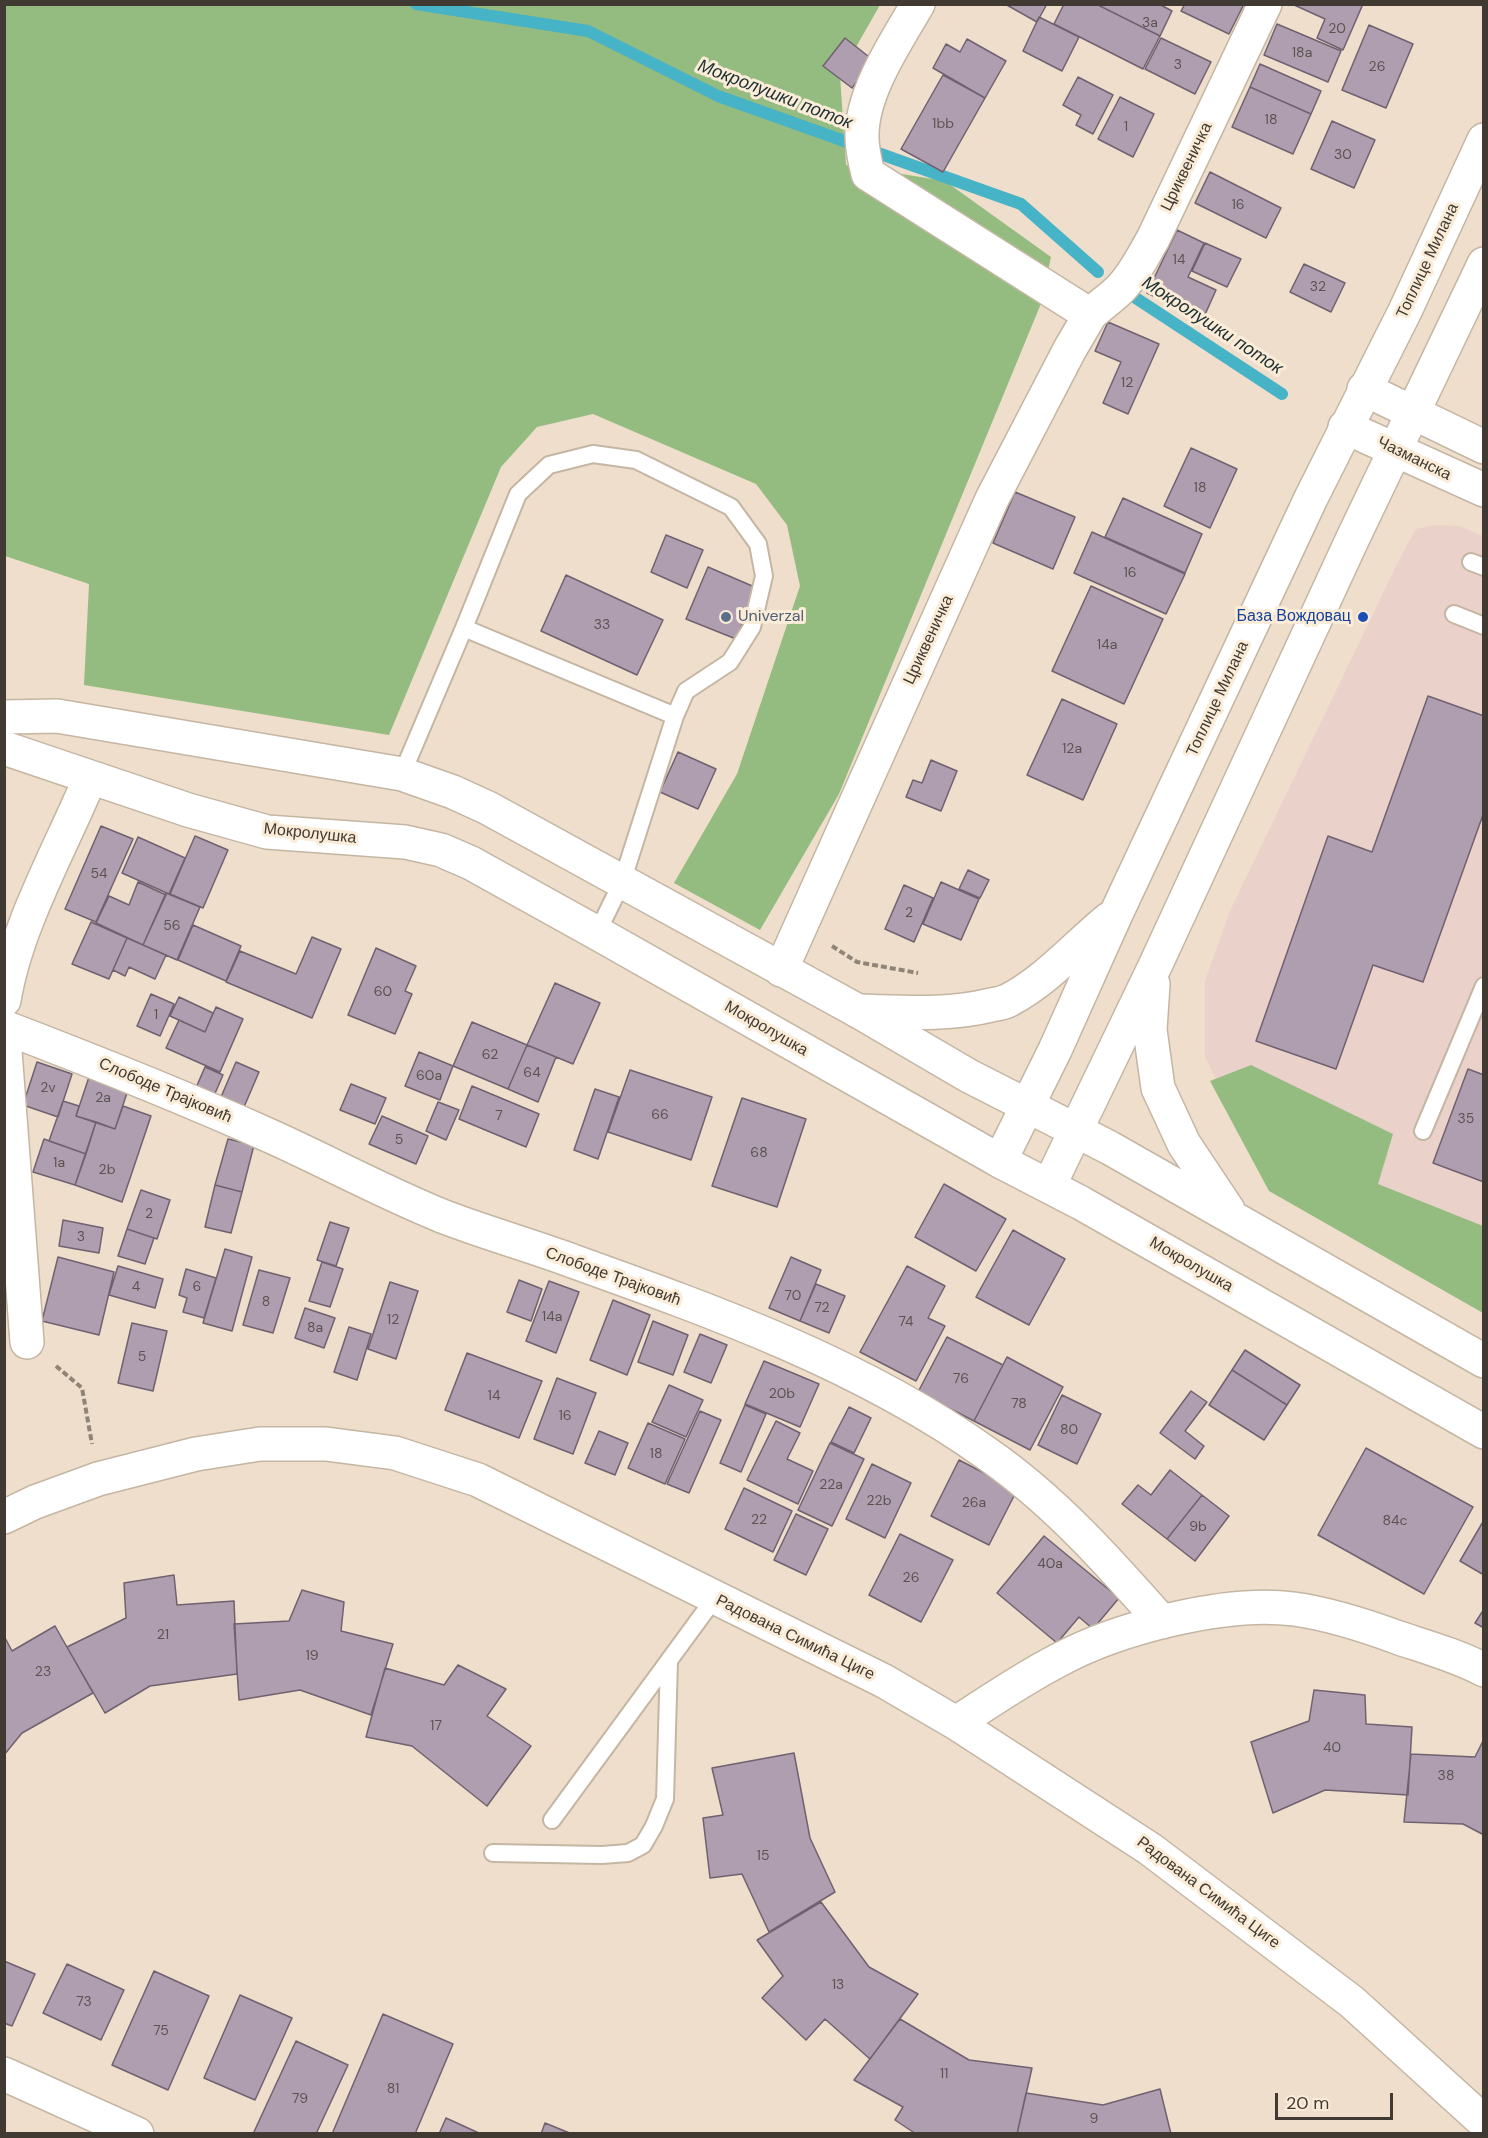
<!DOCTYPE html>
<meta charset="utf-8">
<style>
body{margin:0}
#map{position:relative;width:1488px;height:2138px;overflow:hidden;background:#eedecb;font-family:"DM Sans",sans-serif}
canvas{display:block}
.frame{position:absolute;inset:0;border:6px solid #403a32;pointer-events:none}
.scale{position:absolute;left:1275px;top:2093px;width:118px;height:27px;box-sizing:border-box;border:3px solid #403a32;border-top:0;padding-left:8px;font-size:18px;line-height:21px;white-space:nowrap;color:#403a32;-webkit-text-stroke:4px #fbecd8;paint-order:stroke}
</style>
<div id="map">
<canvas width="1488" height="2138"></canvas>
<div class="frame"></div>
<div class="scale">20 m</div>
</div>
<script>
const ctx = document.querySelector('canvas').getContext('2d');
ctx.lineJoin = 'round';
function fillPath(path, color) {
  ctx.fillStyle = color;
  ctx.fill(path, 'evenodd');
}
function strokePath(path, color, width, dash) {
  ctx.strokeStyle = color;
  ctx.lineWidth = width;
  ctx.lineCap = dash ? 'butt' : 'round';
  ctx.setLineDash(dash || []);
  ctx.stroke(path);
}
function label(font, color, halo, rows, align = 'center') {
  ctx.font = font + ' "DM Sans",sans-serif';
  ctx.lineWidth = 6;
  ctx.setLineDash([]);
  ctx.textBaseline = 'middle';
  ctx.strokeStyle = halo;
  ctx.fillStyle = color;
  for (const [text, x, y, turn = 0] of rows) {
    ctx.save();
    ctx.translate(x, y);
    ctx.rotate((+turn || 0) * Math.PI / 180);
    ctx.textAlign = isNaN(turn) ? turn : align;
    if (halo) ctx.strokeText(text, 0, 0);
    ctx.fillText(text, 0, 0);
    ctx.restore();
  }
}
fillPath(new Path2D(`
 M 1435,525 L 1459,526 L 1483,536 L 1483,1265 L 1266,1177 L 1205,1057 L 1205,981 L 1230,911 L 1399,560 L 1416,529 Z`), '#ead1c9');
fillPath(new Path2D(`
 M 5,5 L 880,5 L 840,75 L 846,165 L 945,181 L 1051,257 L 1040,306 L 839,794 L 760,930 L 674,883 L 737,774 L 800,586 L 787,525 L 756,484 L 593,414 L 537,427 L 501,467 L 389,735 L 84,685 L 89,584 L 5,556 Z
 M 1251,1065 L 1393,1134 L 1378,1184 L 1483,1226 L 1483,1313 L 1269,1191 L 1210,1081 Z`), '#95bc80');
strokePath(new Path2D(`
 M 416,4 L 588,31 L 718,96 L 1021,204 L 1098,272
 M 1122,289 L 1282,394`), '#46b3c6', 12);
const building = new Path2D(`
 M 1005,4 L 1047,4 L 1037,22 Z
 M 1064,4 L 1096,4 L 1160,36 L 1143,69 L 1054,24 Z
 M 1096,4 L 1159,4 L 1172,11 L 1160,36 Z
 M 1185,4 L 1244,4 L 1229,34 L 1181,11 Z
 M 1292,4 L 1363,4 L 1343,50 L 1317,38 L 1325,19 Z
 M 1039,17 L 1079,37 L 1062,71 L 1023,51 Z
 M 1277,24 L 1341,51 L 1328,82 L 1264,55 Z
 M 1369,25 L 1413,44 L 1386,108 L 1342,90 Z
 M 845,38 L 873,60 L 852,88 L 823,66 Z
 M 1161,38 L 1211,62 L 1195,94 L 1145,69 Z
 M 967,39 L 1006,61 L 985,98 L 933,68 L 946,44 L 960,52 Z
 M 1260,64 L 1321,91 L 1311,114 L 1250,87 Z
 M 943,75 L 985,98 L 943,172 L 901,149 Z
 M 1078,77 L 1113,95 L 1093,134 L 1076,125 L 1081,115 L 1063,105 Z
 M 1250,87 L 1311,114 L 1293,154 L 1232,127 Z
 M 1120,97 L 1154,114 L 1133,157 L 1098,139 Z
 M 1332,121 L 1375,140 L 1354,188 L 1311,169 Z
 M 1210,172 L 1281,208 L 1266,238 L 1195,203 Z
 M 1177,230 L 1204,243 L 1188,277 L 1216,290 L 1203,319 L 1147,293 Z
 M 1205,243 L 1241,259 L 1227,287 L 1192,271 Z
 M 1304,264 L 1345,283 L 1331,312 L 1290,292 Z
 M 1108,322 L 1159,344 L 1128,414 L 1103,403 L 1121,362 L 1095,351 Z
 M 1191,448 L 1237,469 L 1210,528 L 1164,506 Z
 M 1015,492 L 1075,517 L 1053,569 L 993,543 Z
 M 1123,498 L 1202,534 L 1185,573 L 1105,537 Z
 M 1092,532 L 1185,574 L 1166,614 L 1074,573 Z
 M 666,535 L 703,550 L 687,588 L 651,572 Z
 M 708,567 L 757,588 L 736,639 L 686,619 Z
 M 566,575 L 663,620 L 637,675 L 541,631 Z
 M 1091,586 L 1163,619 L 1124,704 L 1052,671 Z
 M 1428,696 L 1484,716 L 1484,812 L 1423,982 L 1373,965 L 1336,1069 L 1256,1041 L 1328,836 L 1372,852 Z
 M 1062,699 L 1117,724 L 1083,800 L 1027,775 Z
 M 678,752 L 716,769 L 698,809 L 660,792 Z
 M 931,760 L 957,771 L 941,811 L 906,797 L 913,780 L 922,783 Z
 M 101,826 L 133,839 L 96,922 L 65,909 Z
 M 195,836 L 228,850 L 203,908 L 170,894 Z
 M 138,837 L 185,858 L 169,894 L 122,873 Z
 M 968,870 L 989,880 L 980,898 L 959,889 Z
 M 138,882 L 166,895 L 143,945 L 96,923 L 109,896 L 129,905 Z
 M 941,882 L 979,899 L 961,940 L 923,924 Z
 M 904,885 L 933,898 L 914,942 L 885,929 Z
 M 166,893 L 200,907 L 177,960 L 143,945 Z
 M 91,922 L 127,938 L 109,979 L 72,964 Z
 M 193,925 L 241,946 L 226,981 L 178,960 Z
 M 312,937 L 341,949 L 312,1018 L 226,982 L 240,951 L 296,974 Z
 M 127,938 L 166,955 L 155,979 L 129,967 L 125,976 L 113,970 Z
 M 376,948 L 416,966 L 405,991 L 412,994 L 395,1034 L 348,1015 Z
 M 555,983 L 600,1003 L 573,1064 L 527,1045 Z
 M 151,994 L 174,1004 L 160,1036 L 137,1026 Z
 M 179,997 L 213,1013 L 205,1032 L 170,1016 Z
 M 216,1007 L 243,1019 L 220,1072 L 166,1048 L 179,1020 L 205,1032 Z
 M 472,1022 L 527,1045 L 508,1089 L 453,1066 Z
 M 527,1045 L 556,1057 L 538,1102 L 508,1089 Z
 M 419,1052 L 453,1066 L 440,1100 L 405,1086 Z
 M 37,1062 L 72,1074 L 58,1117 L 23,1105 Z
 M 236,1062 L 259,1072 L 244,1107 L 221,1097 Z
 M 205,1067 L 223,1075 L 213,1098 L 195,1090 Z
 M 1468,1069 L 1484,1075 L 1484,1182 L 1433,1163 Z
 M 630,1070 L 712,1097 L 691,1160 L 608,1132 Z
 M 89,1077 L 128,1090 L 115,1129 L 76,1116 Z
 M 351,1084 L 386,1098 L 375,1124 L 340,1110 Z
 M 472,1086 L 539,1114 L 526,1147 L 459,1119 Z
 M 595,1089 L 619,1097 L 598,1159 L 574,1150 Z
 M 742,1098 L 806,1119 L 777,1207 L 712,1186 Z
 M 63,1101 L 79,1106 L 76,1116 L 96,1122 L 86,1154 L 49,1141 Z
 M 438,1102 L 459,1110 L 446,1140 L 426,1131 Z
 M 123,1106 L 151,1116 L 122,1202 L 75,1185 L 96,1122 L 115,1129 Z
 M 382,1116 L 428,1136 L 416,1164 L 369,1144 Z
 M 44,1139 L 86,1154 L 75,1185 L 33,1172 Z
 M 228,1139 L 254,1145 L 242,1192 L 215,1185 Z
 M 944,1184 L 1006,1219 L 976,1271 L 915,1237 Z
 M 215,1185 L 242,1192 L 231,1233 L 205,1227 Z
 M 141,1190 L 170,1200 L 157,1239 L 127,1229 Z
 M 63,1220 L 103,1228 L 99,1253 L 59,1246 Z
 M 330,1222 L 349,1228 L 336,1266 L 317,1260 Z
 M 127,1229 L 154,1238 L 145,1264 L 118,1256 Z
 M 1013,1230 L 1065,1259 L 1029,1325 L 976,1297 Z
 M 225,1249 L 252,1257 L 232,1331 L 203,1323 Z
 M 58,1257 L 114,1272 L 99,1335 L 42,1321 Z
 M 791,1257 L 821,1270 L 800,1321 L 769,1308 Z
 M 322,1262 L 343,1269 L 330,1307 L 309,1301 Z
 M 118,1266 L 163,1279 L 155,1308 L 109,1295 Z
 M 907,1266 L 945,1286 L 928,1318 L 945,1326 L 916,1381 L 860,1352 Z
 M 186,1269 L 216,1278 L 204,1318 L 183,1312 L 187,1298 L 179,1295 Z
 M 259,1270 L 290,1278 L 273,1333 L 243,1325 Z
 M 519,1280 L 542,1289 L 531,1321 L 507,1312 Z
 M 549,1281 L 579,1292 L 556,1353 L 526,1341 Z
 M 390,1282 L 418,1291 L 396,1359 L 368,1349 Z
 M 816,1284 L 845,1296 L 829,1333 L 800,1321 Z
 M 613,1300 L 650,1315 L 627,1375 L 590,1360 Z
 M 305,1308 L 335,1318 L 324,1348 L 295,1338 Z
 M 653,1321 L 688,1335 L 673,1375 L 638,1362 Z
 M 132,1323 L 167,1331 L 153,1391 L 118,1383 Z
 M 349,1327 L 371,1334 L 357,1380 L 334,1372 Z
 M 700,1334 L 727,1345 L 711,1383 L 684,1372 Z
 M 947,1337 L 1003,1365 L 974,1421 L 918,1392 Z
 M 1245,1350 L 1300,1385 L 1287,1405 L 1232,1370 Z
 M 467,1353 L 542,1381 L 519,1438 L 445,1410 Z
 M 1007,1357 L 1063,1387 L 1030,1450 L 974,1421 Z
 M 764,1361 L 819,1384 L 800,1427 L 745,1404 Z
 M 1232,1370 L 1287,1405 L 1264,1440 L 1209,1405 Z
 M 557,1378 L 596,1393 L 573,1454 L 534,1439 Z
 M 669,1385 L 703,1400 L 686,1437 L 652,1422 Z
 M 1191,1391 L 1207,1402 L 1185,1431 L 1204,1446 L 1195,1459 L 1160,1433 Z
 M 1062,1395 L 1101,1414 L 1077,1464 L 1038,1445 Z
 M 745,1405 L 766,1414 L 741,1472 L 720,1463 Z
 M 849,1407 L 871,1418 L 854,1453 L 831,1442 Z
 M 700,1411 L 721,1420 L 689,1493 L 667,1484 Z
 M 776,1421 L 800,1433 L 787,1459 L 813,1471 L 798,1504 L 747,1480 Z
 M 648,1423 L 685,1439 L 665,1484 L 628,1468 Z
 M 599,1431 L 628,1443 L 615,1475 L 585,1463 Z
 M 830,1443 L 864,1459 L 832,1526 L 798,1510 Z
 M 1366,1448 L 1473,1507 L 1424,1594 L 1318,1535 Z
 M 959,1460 L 1017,1490 L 989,1545 L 931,1516 Z
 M 872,1464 L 911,1483 L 885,1538 L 846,1519 Z
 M 1170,1470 L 1202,1495 L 1167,1539 L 1122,1504 L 1138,1485 L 1151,1495 Z
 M 744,1488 L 792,1511 L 773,1552 L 725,1529 Z
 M 1202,1495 L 1229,1516 L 1195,1561 L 1167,1539 Z
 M 796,1514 L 828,1529 L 806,1575 L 774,1560 Z
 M 1484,1520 L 1484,1575 L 1460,1561 Z
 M 900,1534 L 953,1560 L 921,1622 L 869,1595 Z
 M 1044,1536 L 1119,1598 L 1093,1629 L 1079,1617 L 1057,1643 L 997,1593 Z
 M 174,1575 L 177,1605 L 234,1601 L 237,1674 L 150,1686 L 105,1713 L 67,1647 L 126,1618 L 124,1583 Z
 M 302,1590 L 344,1602 L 341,1631 L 393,1644 L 371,1715 L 300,1690 L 239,1700 L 234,1624 L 289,1621 Z
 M 1484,1609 L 1484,1628 L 1475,1623 Z
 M 55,1626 L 93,1693 L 22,1733 L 4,1755 L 4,1636 L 12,1651 Z
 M 458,1665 L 506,1689 L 487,1716 L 531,1746 L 487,1806 L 412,1746 L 366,1737 L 385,1668 L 444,1685 Z
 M 1314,1690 L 1365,1695 L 1366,1724 L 1412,1727 L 1408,1795 L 1325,1790 L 1273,1813 L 1251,1742 L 1309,1721 Z
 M 1484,1739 L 1484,1835 L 1463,1824 L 1404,1822 L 1411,1754 L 1475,1757 Z
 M 794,1753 L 810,1838 L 835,1892 L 769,1932 L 742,1874 L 710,1878 L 703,1818 L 723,1815 L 712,1768 Z
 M 821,1902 L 869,1967 L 918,1994 L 870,2059 L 825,2019 L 806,2040 L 762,1998 L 783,1976 L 757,1940 Z
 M 4,1961 L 35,1974 L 12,2026 L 4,2023 Z
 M 67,1964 L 124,1990 L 101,2040 L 43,2013 Z
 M 154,1971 L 209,1996 L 168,2090 L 112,2065 Z
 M 240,1995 L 292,2018 L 255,2100 L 204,2078 Z
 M 383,2014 L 453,2044 L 415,2134 L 332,2134 Z
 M 900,2019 L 969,2060 L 1032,2068 L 1017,2134 L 916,2134 L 895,2120 L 903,2107 L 854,2080 Z
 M 296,2041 L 348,2065 L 316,2134 L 253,2134 Z
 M 1160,2089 L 1171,2134 L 1017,2134 L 1026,2093 L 1103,2105 Z
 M 446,2118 L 481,2134 L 439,2134 Z
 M 545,2123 L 572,2134 L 541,2134 Z`);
fillPath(building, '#af9eaf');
strokePath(building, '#706170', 1.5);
const lane = new Path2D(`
 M 1471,562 L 1484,567
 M 1454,614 L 1484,626
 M 464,628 L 675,716
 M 402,774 L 464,628 L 518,494 L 549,465 L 593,454 L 636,460 L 731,507 L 758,544 L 764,576 L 752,627 L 730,662 L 686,691 L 675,716 L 622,882 L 597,933
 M 1423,1131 L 1484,986
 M 552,1820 L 714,1599
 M 493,1853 L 602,1855 L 628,1853 L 643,1845 L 654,1826 L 665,1799 L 669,1661`);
const street = new Path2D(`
 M 1090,315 C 1100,305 1112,298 1122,287 C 1135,273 1143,256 1153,239 L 1265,4
 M 1364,389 L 1484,447
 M 1345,427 L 1484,490
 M 4,717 L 57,716 L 402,774 L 453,792 L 488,808 L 858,1011 L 969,1076 L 1028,1106
 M 4,748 L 188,810 L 267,832 L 405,842 L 441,850 L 471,863 L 597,933 L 1000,1161
 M 781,970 L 992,499 L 1070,349 L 1090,315 L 868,174 C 865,162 862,150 862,137 C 861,93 896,42 918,4
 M 4,1000 C 16,926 61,848 90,778
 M 4,1027 C 93,1061 181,1096 268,1135 C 326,1161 383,1192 442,1216 C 483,1232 526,1244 567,1259 C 712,1311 859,1363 986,1453 C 1054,1500 1108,1561 1162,1622
 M 4,1038 L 27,1342
 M 4,1517 L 35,1502 L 98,1479 L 196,1454 L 260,1444 L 326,1444 L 395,1453 L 478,1480 L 884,1681 L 956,1723 L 1150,1849 L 1352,2002 L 1484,2122
 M 956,1723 C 989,1702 1022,1679 1057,1661 C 1117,1628 1226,1600 1294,1609 C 1330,1614 1364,1625 1399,1638 C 1426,1647 1458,1656 1484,1670
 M 4,2074 L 137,2134`);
const secondary = new Path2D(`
 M 1484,140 L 1405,311 L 1311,498 L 1116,914 L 1055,1050 L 1000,1161 L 1081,1203 L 1484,1432
 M 1153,984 L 1150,1030 L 1158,1088 L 1184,1144 L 1228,1210
 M 858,1011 C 902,1012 947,1016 991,1005 C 997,1004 1004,1003 1009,1000 C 1047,980 1076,946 1109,919
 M 1028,1106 L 1110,1148 L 1484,1361
 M 1049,1186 L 1155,966 L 1352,540 L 1484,264`);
strokePath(lane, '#c4b6a3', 20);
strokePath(street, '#c4b6a3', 36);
strokePath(secondary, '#c4b6a3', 36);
strokePath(new Path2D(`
 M 832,946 L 857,962 L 918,973
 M 56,1366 L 82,1388 L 92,1444`), '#8f8477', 4, [6, 3]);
strokePath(lane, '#fff', 16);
strokePath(street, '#fff', 33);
strokePath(secondary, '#fff', 33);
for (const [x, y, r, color] of [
 [726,617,6,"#5c6f8a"],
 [1363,617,6,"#1a4fb4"]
]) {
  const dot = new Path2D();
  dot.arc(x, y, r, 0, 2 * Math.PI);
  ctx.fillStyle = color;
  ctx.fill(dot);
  strokePath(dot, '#fbecd8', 2);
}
label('14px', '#5c5351', null, [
 ["3a",1150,23],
 ["20",1337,29],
 ["18a",1302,53],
 ["3",1178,65],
 ["26",1377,67],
 ["18",1271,120],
 ["1bb",943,124],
 ["1",1126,127],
 ["30",1343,155],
 ["16",1238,205],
 ["14",1179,260],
 ["32",1318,287],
 ["12",1127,383],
 ["18",1200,488],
 ["16",1130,573],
 ["33",602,625],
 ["14a",1107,645],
 ["12a",1072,749],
 ["54",99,874],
 ["2",909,913],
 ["56",172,926],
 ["60",383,992],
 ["1",156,1015],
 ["62",490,1055],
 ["64",532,1073],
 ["60a",429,1076],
 ["2v",48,1088],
 ["2a",103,1098],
 ["66",660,1115],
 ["7",499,1116],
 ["35",1466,1119],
 ["5",399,1140],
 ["68",759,1153],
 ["1a",59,1163],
 ["2b",107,1170],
 ["2",149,1214],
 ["3",81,1237],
 ["4",136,1287],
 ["6",197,1287],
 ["70",793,1296],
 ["8",266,1302],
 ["72",822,1308],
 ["14a",552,1317],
 ["12",393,1320],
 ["74",906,1322],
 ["8a",315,1328],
 ["5",142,1357],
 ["76",961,1379],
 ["20b",782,1394],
 ["14",494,1396],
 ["78",1019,1404],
 ["16",565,1416],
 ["80",1069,1430],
 ["18",656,1454],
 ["22a",831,1485],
 ["22b",879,1501],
 ["26a",974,1503],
 ["22",759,1520],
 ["84c",1395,1521],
 ["9b",1198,1527],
 ["40a",1050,1564],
 ["26",911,1578],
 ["21",163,1635],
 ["19",312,1656],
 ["23",43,1672],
 ["17",436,1726],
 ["40",1332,1748],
 ["38",1446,1776],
 ["15",763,1856],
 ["13",838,1985],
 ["73",84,2002],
 ["75",161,2031],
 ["11",944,2074],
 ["81",393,2089],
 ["79",300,2099],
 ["9",1094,2119]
]);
label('16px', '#403a32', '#fbecd8', [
 ["Цриквеничка",1187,167,-64],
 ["Топлице Милана",1428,261,-65],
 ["Чазманска",1414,459,26],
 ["Цриквеничка",929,640,-65],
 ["Топлице Милана",1218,699,-65],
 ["Мокролушка",310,834,6],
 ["Мокролушка",766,1029,30],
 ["Слободе Трајковић",165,1091,23],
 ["Мокролушка",1191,1265,30],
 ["Слободе Трајковић",613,1277,20],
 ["Радована Симића Циге",795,1638,26],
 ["Радована Симића Циге",1208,1893,37]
]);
label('16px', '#4e5e75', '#fbecd8', [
 ["Univerzal",738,617]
], 'left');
label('16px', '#164399', '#fbecd8', [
 ["База Вождовац",1351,617]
], 'right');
label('italic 18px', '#1b2f32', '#fbecd8', [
 ["Мокролушки поток",775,95,21],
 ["Мокролушки поток",1212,326,33]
]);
</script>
